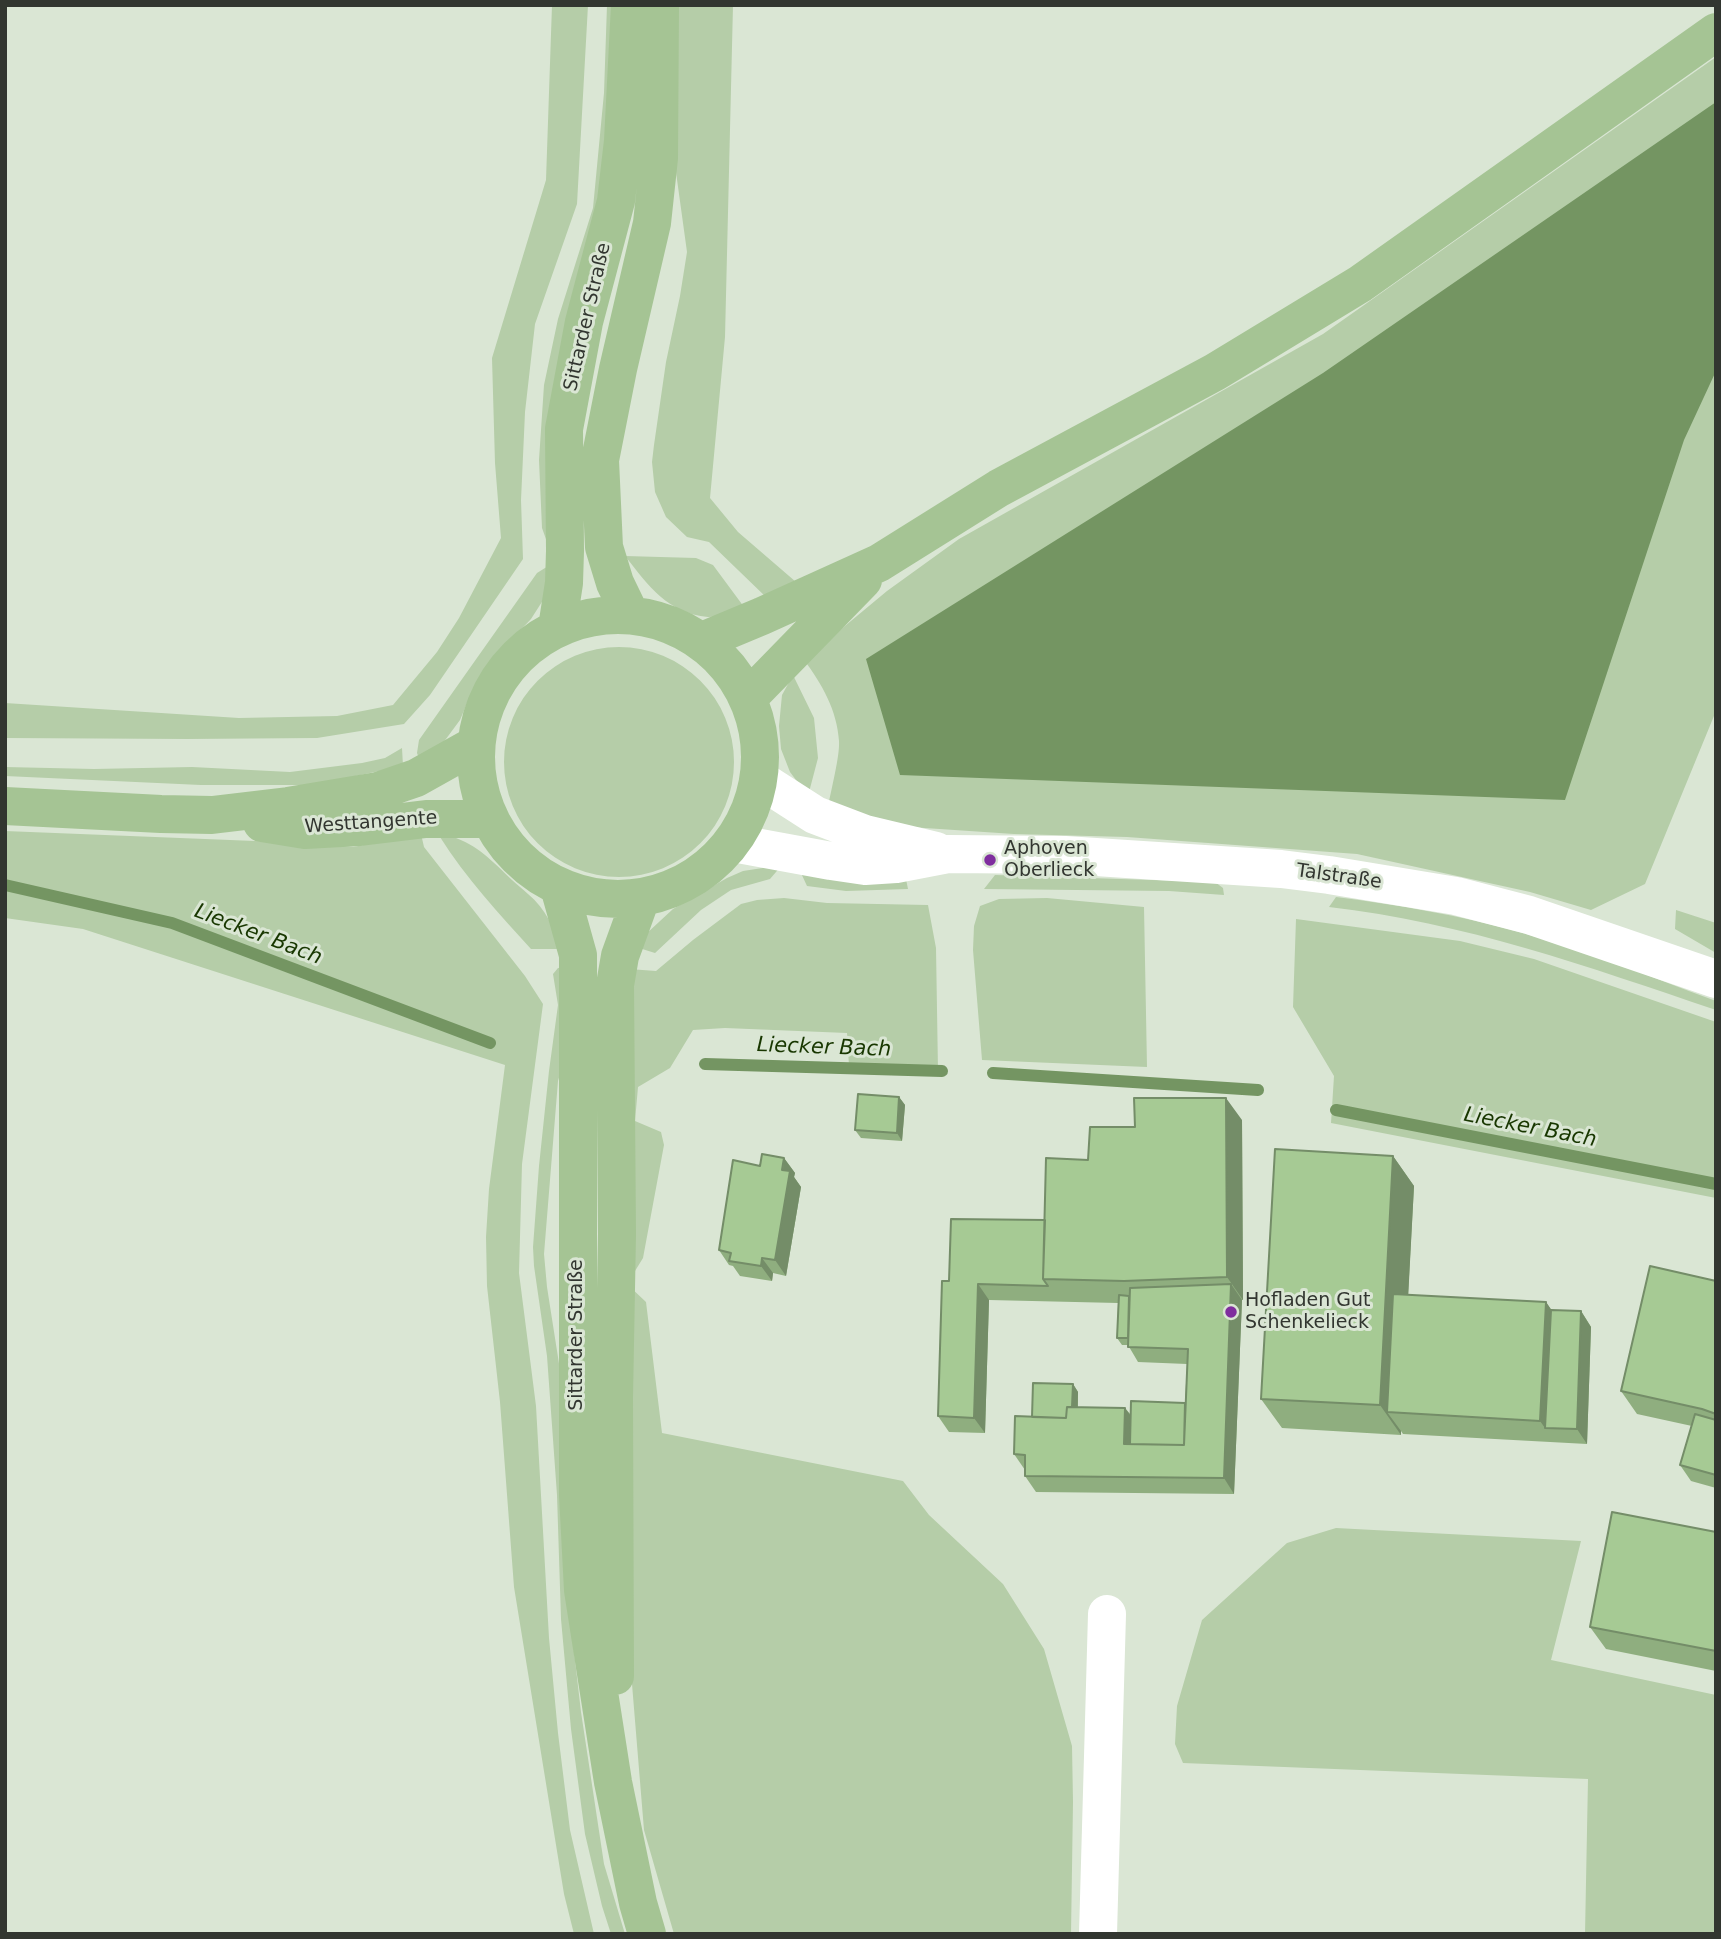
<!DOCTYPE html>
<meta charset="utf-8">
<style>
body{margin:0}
#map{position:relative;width:1721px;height:1939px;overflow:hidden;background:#dae6d4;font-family:"DejaVu Sans",sans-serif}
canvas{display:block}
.frame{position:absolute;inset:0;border:7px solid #323630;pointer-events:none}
</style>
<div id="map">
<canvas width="1721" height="1939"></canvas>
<div class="frame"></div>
</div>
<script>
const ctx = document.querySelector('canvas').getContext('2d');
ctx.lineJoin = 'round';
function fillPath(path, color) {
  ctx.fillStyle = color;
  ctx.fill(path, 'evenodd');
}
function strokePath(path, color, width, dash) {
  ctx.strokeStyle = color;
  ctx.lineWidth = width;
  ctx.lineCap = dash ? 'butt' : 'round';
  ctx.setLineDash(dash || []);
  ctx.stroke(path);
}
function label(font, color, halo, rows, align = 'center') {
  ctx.font = font + ' "DejaVu Sans",sans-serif';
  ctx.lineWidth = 6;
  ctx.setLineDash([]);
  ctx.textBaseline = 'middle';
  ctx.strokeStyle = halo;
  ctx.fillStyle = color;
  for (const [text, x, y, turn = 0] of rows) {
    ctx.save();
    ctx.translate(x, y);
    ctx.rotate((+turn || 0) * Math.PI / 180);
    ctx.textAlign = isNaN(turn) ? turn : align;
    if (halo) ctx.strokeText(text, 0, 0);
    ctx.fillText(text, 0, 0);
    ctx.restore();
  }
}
fillPath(new Path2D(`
 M 552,5 L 588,5 L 577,204 L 535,324 L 525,412 L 521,500 L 523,559 L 430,695 L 404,724 L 317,738 L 187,739 L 5,738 L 5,703 L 239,718 L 337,716 L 393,705 L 437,652 L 459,618 L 501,538 L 495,463 L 492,358 L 546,180 Z
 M 607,5 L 618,5 L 614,132 L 547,542 L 542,528 L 539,460 L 544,385 L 558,319 L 593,208 L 604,93 Z
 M 670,5 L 733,5 L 725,337 L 710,498 L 738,532 L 796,582 L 768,599 L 709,542 L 687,537 L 666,517 L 655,492 L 652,462 L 654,445 L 666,362 L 680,296 L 687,252 L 671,136 Z
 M 1716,57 L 1716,711 L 1645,884 L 1591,910 L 1530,892 L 1357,854 L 1127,837 L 1014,834 L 880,825 L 828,807 C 831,790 840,756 839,741 C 837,710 822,684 804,660 L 887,591 L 959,539 L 1323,334 Z
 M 625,556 L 696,558 L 713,565 L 747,611 C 735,613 720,617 708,617 C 667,613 649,586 625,556 Z
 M 553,563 L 547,594 L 531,619 L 492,660 L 473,689 L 460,720 L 443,743 L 420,761 L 417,753 L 419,740 L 537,573 Z
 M504 762a115 115 0 1 1 230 0a115 115 0 1 1-230 0Z
 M 793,675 L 814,718 L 818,758 L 808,796 L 790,772 L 781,749 L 779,726 L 782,695 Z
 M 402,748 L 403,766 L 313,785 L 201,785 L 5,776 L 5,767 L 94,769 L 192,767 L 290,772 L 362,763 L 385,758 Z
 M 5,831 L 305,843 L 353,847 L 421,834 L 424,847 L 525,976 L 543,1004 L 522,1164 L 519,1273 L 536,1406 L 549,1638 L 558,1733 L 570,1830 L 594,1934 L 574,1934 L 564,1894 L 514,1587 L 500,1402 L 487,1286 L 486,1237 L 489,1189 L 505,1065 L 83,929 L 5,918 Z
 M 451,836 C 479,846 491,860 512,880 C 517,885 523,889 528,894 C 546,909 554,928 561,949 L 531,949 C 499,914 466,878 440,837 Z
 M 782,865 L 770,879 L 731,890 L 701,910 L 655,953 L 639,948 L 646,934 L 673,909 L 727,878 L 743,871 Z
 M 801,873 L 906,879 L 908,889 L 846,891 L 807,886 Z
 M 995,875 L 1215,882 L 1223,888 L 1224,895 L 1169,891 L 984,889 Z
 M 1336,897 C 1398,905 1459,915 1519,932 C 1586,950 1651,977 1716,1001 L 1716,1010 C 1589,967 1463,922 1329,907 Z
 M 784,898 L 827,903 L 928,905 L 936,948 L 938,1071 L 849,1066 L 847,1033 L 725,1028 L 693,1030 L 670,1068 L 638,1087 L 635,1121 L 661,1132 L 664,1145 L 643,1258 L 627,1284 L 646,1302 L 662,1433 L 903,1481 L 929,1515 L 1003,1584 L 1044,1649 L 1072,1746 L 1073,1802 L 1071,1934 L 674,1934 L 644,1830 L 632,1684 L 624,1461 L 626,1284 L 626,1085 L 629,969 L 656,971 L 693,940 L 741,904 L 757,900 Z
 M 1047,898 L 1144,907 L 1147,1067 L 982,1060 L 973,950 L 974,926 L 980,906 L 999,899 Z
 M 1676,910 L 1716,923 L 1716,953 L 1675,929 Z
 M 1296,919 L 1460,941 L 1534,959 L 1716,1022 L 1716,1198 L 1331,1123 L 1334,1076 L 1293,1007 Z
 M 567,967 L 566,1054 L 558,1081 L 544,1254 L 547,1287 L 560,1370 L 573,1643 L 581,1712 L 604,1864 L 625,1934 L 611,1934 L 602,1906 L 585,1834 L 571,1729 L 561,1619 L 557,1495 L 547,1356 L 534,1266 L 533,1247 L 539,1166 L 549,1071 L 558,1005 L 553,974 L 558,968 Z
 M 1336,1528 L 1581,1541 L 1551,1660 L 1716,1695 L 1716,1934 L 1585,1934 L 1588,1779 L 1183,1763 L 1175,1744 L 1177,1706 L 1202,1620 L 1287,1543 Z`), '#b5cda8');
fillPath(new Path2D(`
 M 1716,102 L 1716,371 L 1684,440 L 1565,800 L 900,775 L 866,659 L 1323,373 Z`), '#749562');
strokePath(new Path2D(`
 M 5,885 L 172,923 L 490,1043
 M 705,1064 L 942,1071
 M 993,1073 L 1258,1090
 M 1336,1110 L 1716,1184`), '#749562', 12);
strokePath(new Path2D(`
 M 759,779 L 815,815 L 865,834 L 936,851
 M 733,843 L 831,861 L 865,866 L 896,864 L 948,854 L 1065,855 L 1281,869 L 1329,875 L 1456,896 L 1529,915 L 1716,979
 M 1098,1934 L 1107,1614`), '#fff', 38);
strokePath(new Path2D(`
 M 630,614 L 615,583 L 604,547 L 600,460 L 618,369 L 652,223 L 659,158 L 660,5
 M476 757a142 142 0 1 1 284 0a142 142 0 1 1-284 0Z
 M 557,628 L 564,583 L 565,551 L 564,429 L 584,322 L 616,201 L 623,141 L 630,5
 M 702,641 L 762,616 L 879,563 L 999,488 L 1215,372 L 1360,284 L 1716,32
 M 748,698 L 863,580
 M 5,806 L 161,814 L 212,815 L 288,806 L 378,791 L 416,778 L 475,745
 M 262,823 L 305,830 L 360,827 L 426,819 L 490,819
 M 559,887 L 578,955 L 578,1495 L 583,1590 L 613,1782 L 638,1903 L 647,1934
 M 615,1676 L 614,1398 L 617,1234 L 615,985 L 620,956 L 641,898`), '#a5c494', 38);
fillPath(new Path2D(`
 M 899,1097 L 905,1105 L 902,1141 L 861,1138 L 855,1130 Z
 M 1242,1120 L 1243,1300 L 1242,1300 L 1234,1494 L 1036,1492 L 1025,1476 L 1025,1470 L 1014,1454 L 1032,1417 L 1073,1384 L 1078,1392 L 1078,1407 L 1125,1408 L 1131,1415 L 1185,1403 L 1187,1364 L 1138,1362 L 1128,1345 L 1122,1345 L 1117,1338 L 1118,1303 L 989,1300 L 985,1433 L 949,1432 L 938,1416 L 949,1281 L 1045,1220 L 1088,1160 L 1135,1127 Z
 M 1393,1156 L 1414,1186 L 1408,1295 L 1546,1302 L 1551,1310 L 1581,1311 L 1591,1327 L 1587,1444 L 1403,1434 L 1401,1431 L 1401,1435 L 1282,1428 L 1261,1399 Z
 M 784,1158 L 795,1173 L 794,1177 L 801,1187 L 786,1276 L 773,1273 L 772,1281 L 740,1276 L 733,1266 L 729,1265 L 719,1250 L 760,1166 Z
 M 1716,1281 L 1716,1488 L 1691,1481 L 1680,1465 L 1692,1426 L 1637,1414 L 1621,1391 Z
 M 1716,1532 L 1716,1671 L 1606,1649 L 1590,1627 Z`), '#8fae7f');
fillPath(new Path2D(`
 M 899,1097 L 905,1105 L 902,1141 L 897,1133 Z
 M 1226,1098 L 1242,1120 L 1243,1300 L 1227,1277 Z
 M 1393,1156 L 1414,1186 L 1402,1413 L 1387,1412 L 1401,1431 L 1401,1435 L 1380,1405 Z
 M 784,1158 L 795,1173 L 794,1177 L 801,1187 L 786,1276 L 775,1260 Z
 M 762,1258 L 773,1273 L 772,1281 L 761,1266 Z
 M 978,1284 L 989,1300 L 985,1433 L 974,1418 Z
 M 1231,1284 L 1242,1300 L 1234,1494 L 1224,1478 Z
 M 1546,1302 L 1562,1325 L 1545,1428 L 1540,1421 Z
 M 1581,1311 L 1591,1327 L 1587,1444 L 1577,1429 Z
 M 1073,1384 L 1078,1392 L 1077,1434 L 1072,1426 Z
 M 1125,1408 L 1136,1423 L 1135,1452 L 1124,1444 Z`), '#748d68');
const building = new Path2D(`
 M 858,1094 L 899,1097 L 897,1133 L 855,1130 Z
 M 1134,1098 L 1226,1098 L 1227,1277 L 1124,1281 L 1043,1279 L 1046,1158 L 1088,1160 L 1090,1127 L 1135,1127 Z
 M 1275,1149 L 1393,1156 L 1380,1405 L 1261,1399 Z
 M 762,1154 L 784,1158 L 782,1170 L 790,1171 L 775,1260 L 762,1258 L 761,1266 L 729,1261 L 731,1253 L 719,1250 L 733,1160 L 760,1166 Z
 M 951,1219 L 1045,1220 L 1043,1279 L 1048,1286 L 978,1284 L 974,1418 L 938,1416 L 942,1281 L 949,1281 Z
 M 1650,1266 L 1716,1281 L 1716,1414 L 1702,1409 L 1621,1391 Z
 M 1231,1284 L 1224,1478 L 1025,1476 L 1025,1455 L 1014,1454 L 1015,1416 L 1066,1418 L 1067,1407 L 1125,1408 L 1124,1444 L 1184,1445 L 1188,1349 L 1128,1347 L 1130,1288 Z
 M 1393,1294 L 1546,1302 L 1540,1421 L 1387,1412 Z
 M 1119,1295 L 1129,1296 L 1128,1338 L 1117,1338 Z
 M 1551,1310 L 1581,1311 L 1577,1429 L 1545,1428 Z
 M 1033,1383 L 1073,1384 L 1072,1407 L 1067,1407 L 1066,1418 L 1032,1417 Z
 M 1131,1401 L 1185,1403 L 1184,1445 L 1130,1444 Z
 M 1695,1414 L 1716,1420 L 1716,1475 L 1680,1465 Z
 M 1612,1512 L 1716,1532 L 1716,1651 L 1590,1627 Z`);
fillPath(building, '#a6ca94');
strokePath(building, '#748d68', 2);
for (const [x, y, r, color] of [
 [990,860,7,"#7f2e9e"],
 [1231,1312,7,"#7f2e9e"]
]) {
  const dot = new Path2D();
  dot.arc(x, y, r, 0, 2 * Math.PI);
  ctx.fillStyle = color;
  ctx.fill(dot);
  strokePath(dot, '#dae6d4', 2.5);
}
label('19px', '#323630', '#dae6d4', [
 ["Sittarder Straße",588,317,-77],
 ["Westtangente",371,823,-4],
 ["Talstraße",1339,877,8],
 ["Sittarder Straße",577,1335,-90]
]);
label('19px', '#323630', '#dae6d4', [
 ["Aphoven",1004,849],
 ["Oberlieck",1004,871],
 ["Hofladen Gut",1245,1301],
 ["Schenkelieck",1245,1323]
], 'left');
label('italic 21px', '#183700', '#dae6d4', [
 ["Liecker Bach",258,935,21],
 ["Liecker Bach",824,1048,2],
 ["Liecker Bach",1530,1128,11]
]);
</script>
